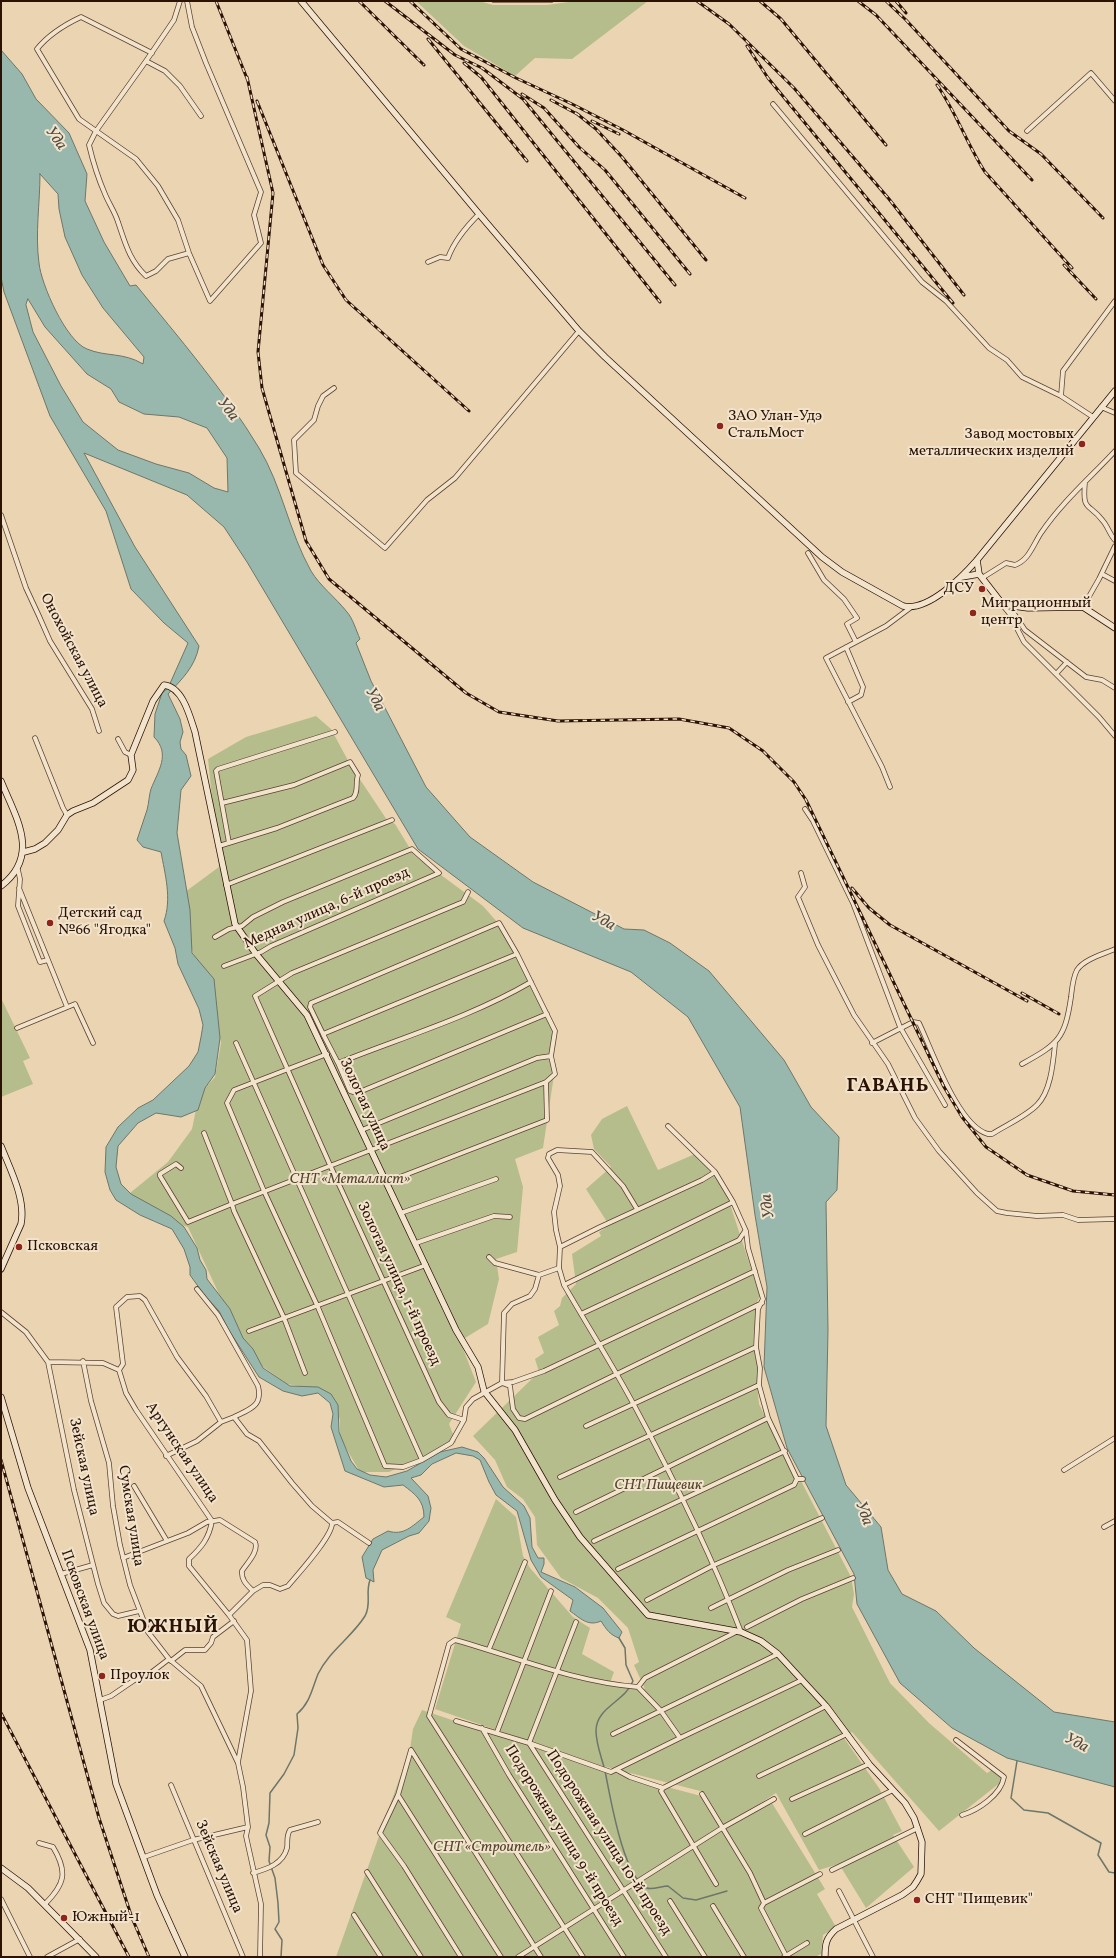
<!DOCTYPE html>
<meta charset="utf-8">
<style>
body{margin:0}
#map{position:relative;width:1116px;height:1958px;overflow:hidden;background:#ebd4b1;font-family:Vollkorn,serif}
canvas{display:block}
.frame{position:absolute;inset:0;border:2px solid #2c1205;pointer-events:none}
</style>
<div id="map">
<canvas width="1116" height="1958"></canvas>
<div class="frame"></div>
</div>
<script>
const ctx = document.querySelector('canvas').getContext('2d');
ctx.lineJoin = 'round';
function fillPath(path, color) {
  ctx.fillStyle = color;
  ctx.fill(path, 'evenodd');
}
function strokePath(path, color, width, dash) {
  ctx.strokeStyle = color;
  ctx.lineWidth = width;
  ctx.lineCap = dash ? 'butt' : 'round';
  ctx.setLineDash(dash || []);
  ctx.stroke(path);
}
function label(font, color, halo, rows, align = 'center') {
  ctx.font = font + ' Vollkorn,serif';
  ctx.lineWidth = 4;
  ctx.setLineDash([]);
  ctx.textBaseline = 'middle';
  ctx.strokeStyle = halo;
  ctx.fillStyle = color;
  for (const [text, x, y, turn = 0] of rows) {
    ctx.save();
    ctx.translate(x, y);
    ctx.rotate((+turn || 0) * Math.PI / 180);
    ctx.textAlign = isNaN(turn) ? turn : align;
    if (halo) ctx.strokeText(text, 0, 0);
    ctx.fillText(text, 0, 0);
    ctx.restore();
  }
}
fillPath(new Path2D(`
 M 416,1 L 479,1 L 493,5 L 547,5 L 576,1 L 648,1 L 572,59 L 535,58 L 515,76 L 464,46 Z
 M 316,716 L 331,729 L 351,766 L 387,820 L 395,824 L 414,855 L 483,906 L 505,931 L 553,1025 L 554,1075 L 543,1148 L 515,1159 L 523,1187 L 517,1252 L 496,1259 L 499,1279 L 488,1324 L 460,1341 L 476,1382 L 449,1424 L 456,1442 L 389,1472 L 360,1472 L 340,1438 L 340,1420 L 334,1400 L 310,1388 L 287,1384 L 262,1366 L 236,1331 L 188,1227 C 166,1222 147,1208 130,1193 L 168,1162 L 192,1129 L 199,1095 L 215,1077 L 221,1043 L 209,978 L 195,960 L 189,939 L 185,892 L 219,867 L 208,759 L 246,737 Z
 M 1,998 L 30,1058 L 23,1061 L 33,1084 L 1,1097 Z
 M 627,1106 L 658,1170 L 695,1154 L 718,1177 L 729,1201 L 760,1296 L 757,1302 L 753,1345 L 758,1368 L 757,1384 L 759,1404 L 797,1484 L 801,1481 L 851,1577 L 854,1594 L 852,1607 L 890,1683 L 929,1723 L 987,1773 L 992,1770 L 1001,1778 L 1001,1782 L 939,1831 L 852,1732 L 844,1738 L 879,1788 L 902,1831 L 893,1835 L 914,1867 L 866,1908 L 839,1864 L 819,1870 L 776,1793 L 725,1827 L 704,1792 L 599,1765 L 435,1709 L 461,1624 L 446,1617 L 496,1499 L 516,1517 L 523,1556 L 530,1568 L 573,1617 L 590,1628 L 582,1654 L 614,1672 L 609,1686 L 645,1689 L 634,1665 L 639,1662 L 628,1628 L 598,1598 L 561,1578 L 537,1545 L 535,1517 L 523,1499 L 507,1487 L 495,1460 L 473,1436 L 539,1372 L 535,1359 L 544,1353 L 538,1337 L 559,1325 L 554,1311 L 560,1306 L 562,1298 L 576,1284 L 572,1254 L 601,1236 L 599,1232 L 609,1225 L 586,1189 L 611,1167 L 594,1149 L 591,1135 L 602,1119 Z
 M 422,1710 L 593,1767 L 701,1796 L 723,1829 L 772,1803 L 825,1889 L 817,1894 L 836,1927 L 823,1935 L 821,1954 L 815,1957 L 336,1957 L 410,1749 L 413,1729 Z`), '#b6bd8c');
const water = new Path2D(`
 M 1,50 L 22,74 L 36,99 L 69,133 L 87,174 L 85,201 L 104,242 L 130,286 L 136,285 C 179,338 224,390 259,448 C 282,486 289,532 311,571 C 320,586 336,598 347,612 C 353,619 356,630 360,639 L 356,643 L 371,681 L 426,787 L 470,837 L 533,882 L 624,929 L 644,930 L 670,943 L 709,971 L 784,1060 L 811,1107 L 839,1137 L 837,1190 L 826,1202 L 828,1330 L 826,1426 L 846,1485 L 881,1527 L 888,1570 L 902,1594 L 936,1611 L 974,1648 L 1054,1712 L 1115,1722 L 1115,1787 L 1007,1758 L 952,1728 L 900,1683 L 857,1604 L 854,1574 L 787,1448 L 764,1367 L 767,1287 L 755,1215 L 740,1107 L 688,1017 L 631,972 L 523,928 L 418,849 L 247,562 L 224,527 L 187,495 L 84,453 L 135,547 L 199,646 C 195,667 182,679 168,694 L 180,719 L 183,732 L 180,742 L 181,749 L 186,755 L 191,776 L 181,790 L 177,833 L 190,910 L 192,953 L 214,979 L 220,1038 L 215,1074 L 205,1088 L 198,1110 L 181,1117 L 156,1113 L 138,1123 L 118,1146 L 116,1167 L 121,1184 L 131,1194 L 171,1216 L 184,1227 L 197,1248 L 200,1260 L 206,1270 L 207,1279 L 230,1309 L 243,1338 L 253,1349 L 263,1368 L 290,1386 L 318,1387 L 331,1394 L 338,1405 L 339,1432 L 351,1461 L 357,1469 L 370,1475 L 386,1477 L 407,1471 L 440,1452 L 462,1447 L 478,1452 L 484,1458 L 503,1487 L 524,1506 L 530,1518 L 532,1547 L 538,1558 L 544,1558 L 544,1564 L 541,1572 L 575,1587 L 603,1608 L 622,1632 L 619,1638 C 610,1635 606,1629 601,1621 C 588,1627 580,1618 570,1611 L 573,1600 L 541,1577 L 531,1560 L 517,1511 L 496,1495 L 489,1482 L 480,1460 L 473,1456 L 456,1453 L 432,1464 L 421,1475 L 411,1478 L 428,1496 L 431,1508 L 429,1521 L 419,1533 L 409,1536 L 382,1550 L 373,1570 L 374,1582 L 366,1578 L 362,1557 L 373,1539 L 388,1531 C 404,1536 412,1526 424,1517 C 424,1500 415,1494 403,1485 L 384,1487 L 345,1471 L 331,1427 L 333,1414 L 330,1403 L 318,1393 L 302,1396 L 283,1391 L 259,1377 L 228,1329 L 219,1311 L 205,1296 L 190,1275 L 190,1267 L 184,1249 L 172,1229 L 140,1215 L 116,1200 L 110,1190 L 105,1172 L 106,1147 L 118,1127 L 138,1108 L 153,1100 L 189,1066 L 198,1052 L 201,1037 L 203,1025 L 199,1009 L 178,964 L 175,948 L 164,921 C 172,899 165,874 161,852 L 143,847 L 137,840 C 140,830 144,820 147,810 C 149,803 149,795 151,789 C 158,771 171,754 154,737 L 155,714 L 162,693 L 168,688 L 188,643 L 164,623 L 131,589 L 106,511 L 50,416 L 4,292 L 1,277 ZM 40,174 L 58,194 L 59,209 L 65,237 L 82,275 L 103,308 L 144,357 L 143,364 C 123,352 106,357 87,349 C 66,341 41,284 39,263 C 35,234 40,203 40,174 ZM 28,299 L 45,327 L 87,374 L 111,389 L 119,402 L 144,414 L 179,417 L 207,428 L 227,458 L 228,492 L 214,488 L 189,473 L 156,464 L 118,450 L 83,422 L 61,386 L 33,332 L 26,305 Z`);
fillPath(water, '#98b8ad');
strokePath(water, '#6d766a', 1);
strokePath(new Path2D(`
 M 1017,1761 L 1011,1798 L 1024,1810 L 1048,1813 L 1101,1843 L 1098,1855 L 1109,1872 L 1115,1873
 M 604,1767 C 601,1756 596,1743 596,1731 C 596,1707 625,1702 633,1681 L 626,1665 L 625,1648 L 619,1638
 M 605,1771 C 610,1795 623,1878 647,1888 C 652,1890 662,1886 668,1886 L 683,1898 L 696,1900 L 727,1891
 M 281,1957 L 282,1940 L 275,1929 L 279,1922 L 278,1903 L 275,1878 L 269,1861 L 270,1847 L 266,1835 L 269,1823 L 270,1793 L 284,1774 L 294,1755 L 298,1728 L 297,1714 C 310,1703 312,1689 318,1674 C 329,1651 352,1637 365,1616 C 372,1603 365,1593 370,1580`), '#6d766a', 1.5);
const street = new Path2D(`
 M 180,1 L 174,20 L 146,61 L 165,71 L 180,86 L 201,116
 M 152,53 L 81,17 C 64,25 49,34 37,49 L 79,119 L 136,159 L 158,186 L 178,220 L 189,253 L 210,301 L 261,243 L 254,215 L 261,192 L 206,63 L 192,27 L 187,1
 M 146,61 L 96,131 L 89,145 C 93,162 98,178 105,194 C 109,204 115,212 118,222 C 125,242 129,260 146,276 L 156,271 L 168,259 L 189,253
 M 773,104 L 922,282 L 946,301 L 989,348 L 1007,360 L 1022,377 L 1061,396
 M 1027,131 L 1091,73 L 1115,101
 M 428,262 L 440,257 L 448,258 C 454,241 466,227 479,214
 M 334,388 L 323,396 L 318,406 L 314,420 L 294,440 L 296,473 L 385,548 L 427,500 L 455,478 L 579,331
 M 1101,407 L 1115,413
 M 1093,417 L 1061,396 L 1063,371 L 1115,301
 M 1085,482 C 1082,513 1089,502 1103,521 C 1108,527 1110,535 1115,540
 M 1,515 L 26,588 L 39,616 L 50,641 L 92,709 L 99,731
 M 808,553 L 824,580 L 844,599 L 857,618 L 847,624 L 856,642
 M 1102,574 L 1115,581
 M 982,578 L 1006,563 L 1015,565 C 1029,560 1033,545 1041,533 C 1062,502 1090,478 1115,451
 M 1000,602 L 1009,613 L 1024,642 L 1099,717 L 1115,736
 M 1083,607 L 1099,579 L 1115,546
 M 1009,613 L 1015,615 L 1025,630 L 1086,677 L 1102,680 L 1115,688
 M 846,647 L 863,687 L 861,695 L 848,702
 M 1056,674 L 1067,662
 M 35,738 L 63,808 L 67,815
 M 118,739 L 125,752 L 131,755
 M 890,787 L 882,767 L 826,658 L 886,626 L 910,608
 M 805,809 L 813,821 L 853,903 L 900,1027 L 945,1105
 M 229,843 L 216,771 L 218,769 L 335,732
 M 219,846 L 277,828 L 353,798 C 359,792 355,783 358,775 L 350,762 L 294,785 L 222,803
 M 18,870 L 20,879 L 18,906 L 40,962 L 48,960
 M 801,873 L 805,887 L 798,897 L 818,945 L 854,1015 L 888,1064 L 915,1118 L 939,1151 L 977,1193 L 997,1211 L 1007,1213 L 1037,1216 L 1063,1215 L 1078,1220 L 1115,1219
 M 226,885 L 392,820
 M 19,888 L 67,1007
 M 215,937 L 229,929 L 242,926 L 253,917 L 283,902 L 412,849 L 439,873 L 271,946 L 261,952 L 224,966
 M 17,1028 L 75,1004 L 93,1043
 M 323,1034 L 338,1063 C 403,1037 471,1017 531,982
 M 236,1043 L 422,1460
 M 872,1043 L 913,1022 L 919,1023 C 932,1050 958,1126 988,1134 L 992,1134 C 1006,1125 1025,1117 1037,1105 C 1051,1091 1053,1063 1055,1044
 M 327,1054 L 234,1090 L 227,1103 L 264,1191 L 317,1305 L 385,1466 L 403,1467 L 422,1460 L 451,1443 L 464,1420 L 466,1407 L 473,1399 L 502,1383 L 504,1313 L 512,1304 L 530,1296 L 535,1289 L 539,1275
 M 338,1063 L 350,1091 L 357,1093 L 547,1014
 M 1022,1064 C 1058,1044 1065,1039 1071,997 C 1072,988 1073,977 1077,970 C 1084,959 1104,954 1115,949
 M 668,1126 L 715,1172 L 733,1202 L 746,1231 L 748,1248 L 763,1299 L 758,1309 L 756,1347 L 760,1368 L 759,1385 L 768,1418 L 797,1479 L 803,1479
 M 362,1130 L 537,1058 L 551,1056
 M 204,1133 L 232,1204 L 546,1082
 M 181,1168 L 176,1164 L 160,1174 L 160,1176 L 188,1222 L 232,1204 L 234,1211 L 284,1318 L 305,1373
 M 387,1182 L 547,1120 L 546,1082 L 555,1074 L 551,1056 L 555,1031 L 517,954 L 499,923 L 311,1003 L 310,1007 L 323,1034 L 517,954
 M 637,1209 L 623,1186 L 592,1152 L 557,1150 L 549,1154 L 548,1158 L 558,1175 L 560,1186 L 554,1212 L 556,1230 L 560,1247 L 559,1268 L 564,1285 C 587,1325 612,1364 634,1405 C 674,1479 711,1554 741,1632
 M 401,1213 L 496,1179
 M 416,1243 L 494,1216 L 510,1217
 M 560,1247 L 600,1227 L 702,1180 L 715,1172
 M 489,1257 L 495,1263 L 539,1275 L 559,1268
 M 755,1271 L 544,1371 L 513,1382 L 502,1383 L 510,1386 L 513,1409 L 519,1418 L 525,1419 L 762,1303
 M 564,1285 L 733,1202
 M 197,1289 L 218,1315 L 258,1386 C 263,1406 250,1409 234,1417
 M 1,1312 L 26,1332 L 48,1362 L 74,1490 L 98,1584 L 104,1603 L 113,1614 L 118,1616 L 139,1611
 M 581,1314 L 739,1240 L 745,1231
 M 249,1331 L 426,1265
 M 83,1361 L 91,1401 L 109,1463 L 113,1506 L 120,1545 L 130,1585 L 148,1632 L 169,1659 L 201,1686 L 238,1763 L 243,1787 L 248,1827 L 246,1836 L 261,1904 L 260,1957
 M 48,1362 L 103,1363 L 119,1370
 M 119,1370 L 126,1393 L 136,1410 L 212,1521 C 209,1538 202,1547 189,1559 L 189,1566 L 229,1615 L 247,1640 L 251,1691 L 238,1762
 M 119,1370 L 123,1364 L 116,1307 L 127,1297 L 140,1296 L 145,1300 L 177,1357 L 206,1396 L 221,1422
 M 464,1420 L 449,1415 L 439,1402 L 330,1165 L 255,996 L 292,973 L 463,902 L 468,892
 M 586,1426 L 756,1347
 M 166,1456 L 197,1441 L 221,1422 L 234,1417 L 247,1434 L 259,1441 L 292,1483 L 312,1506 L 332,1523 L 338,1522 L 369,1543
 M 1064,1470 L 1115,1438
 M 560,1477 L 759,1385
 M 134,1486 L 167,1541
 M 576,1512 L 768,1418
 M 1104,1527 L 1115,1521
 M 594,1541 L 785,1451
 M 123,1558 L 188,1533 L 207,1522 L 220,1520 L 255,1542 C 259,1552 247,1563 242,1571 C 241,1580 247,1585 253,1591 L 263,1585 L 270,1585 L 280,1589 L 288,1586 C 297,1575 333,1536 332,1523
 M 618,1569 L 794,1485 L 797,1479
 M 61,1574 L 93,1565
 M 647,1600 L 714,1565 L 822,1518
 M 711,1608 L 788,1570 L 838,1550
 M 229,1615 L 253,1591
 M 576,1622 L 529,1743 L 666,1957
 M 747,1627 L 802,1599 L 853,1578
 M 489,1649 L 525,1562
 M 171,1661 L 185,1650 L 205,1650 L 211,1643 L 213,1637 L 234,1621
 M 100,1700 L 111,1696 L 133,1681 L 152,1672 L 169,1659
 M 456,1721 L 529,1743 L 611,1772 L 680,1738 L 661,1711 L 638,1687
 M 482,1728 L 509,1775 L 624,1957
 M 497,1732 L 551,1591
 M 613,1734 L 778,1654
 M 680,1738 L 802,1680
 M 956,1740 L 1004,1777 C 1001,1795 978,1810 962,1815
 M 411,1750 L 541,1957
 M 411,1750 L 398,1795 L 380,1833 L 404,1866 L 461,1957
 M 617,1770 L 630,1777 L 663,1788
 M 759,1776 L 847,1734
 M 171,1785 L 243,1957
 M 702,1794 L 750,1873 L 764,1903 L 761,1908 L 786,1956
 M 398,1795 L 501,1957
 M 792,1799 L 869,1764
 M 805,1834 L 893,1790
 M 39,1843 L 53,1847 C 68,1872 65,1884 45,1904
 M 144,1857 L 193,1840 L 248,1827
 M 832,1870 L 918,1828
 M 367,1872 L 421,1957
 M 253,1873 C 267,1869 283,1864 287,1848 C 288,1841 286,1836 290,1830 L 318,1822
 M 716,1884 L 661,1791 L 663,1788 L 826,1706
 M 839,1891 L 873,1957
 M 1,1899 L 30,1957
 M 670,1901 L 705,1957
 M 764,1903 L 820,1874
 M 713,1906 L 744,1957
 M 354,1915 L 381,1957
 M 47,1957 L 80,1939
 M 518,1957 L 722,1828 L 774,1799
 M 583,1957 L 429,1716 L 449,1644 L 455,1640 C 516,1657 574,1682 638,1687 L 645,1678 L 736,1632
 M 784,1957 L 807,1943`);
const secondary = new Path2D(`
 M 301,1 L 479,214 L 579,331 L 605,357 L 822,557 L 842,572 L 903,606 C 928,612 962,577 977,560 L 1115,391
 M 977,560 L 979,574 L 1000,601 L 1013,606 L 1028,608 L 1083,607 L 1115,628
 M 962,577 L 979,574
 M 1,781 C 16,818 41,855 1,886
 M 24,852 L 35,849 L 45,843 L 58,830 L 67,815 L 73,811 L 93,803 L 128,780 L 133,770 L 131,755 L 153,701 L 164,685 C 183,687 190,717 195,732 L 235,924 L 256,954 L 307,1015 L 456,1330 L 478,1367 L 484,1391 L 515,1430 L 555,1500 L 580,1537 L 648,1615 L 741,1632 L 761,1641 L 778,1654 L 826,1706 L 869,1764 L 905,1803 L 914,1818 L 922,1842 L 921,1874 L 917,1881 L 913,1887 L 902,1895 L 836,1929 C 826,1938 825,1944 825,1957
 M 1,1146 C 10,1169 26,1199 21,1224 L 1,1269
 M 1,1397 L 28,1488 L 90,1650 L 116,1784 L 157,1895 L 185,1957
 M 1,1868 L 28,1888 L 96,1957`);
strokePath(street, '#5c4230', 5.5);
strokePath(secondary, '#2c1205', 7);
strokePath(street, '#f2e3cc', 4);
strokePath(secondary, '#f2e3cc', 5.5);
const rail = new Path2D(`
 M 216,1 L 248,81
 M 359,1 L 424,65
 M 385,1 L 455,55 L 482,68 L 523,99 L 675,285
 M 410,1 L 461,49 L 516,78 L 572,104 L 623,130 L 745,198
 M 493,1 L 552,1
 M 697,1 L 729,24 L 794,88 L 889,199 L 964,295
 M 760,1 L 781,19 L 886,145
 M 858,1 L 876,15 L 1032,180
 M 886,1 L 906,20 L 1009,131 L 1041,154 L 1103,218
 M 896,1 L 906,13
 M 428,39 L 527,161
 M 747,46 L 768,78 L 953,303
 M 464,63 L 481,77 L 660,302
 M 247,77 L 273,193 L 258,352 L 262,388 L 306,541 L 329,579 L 466,693 L 499,712 L 558,721 L 679,719 L 729,728 L 763,751 L 794,782 L 806,800 L 944,1087 L 962,1117 L 986,1147 L 1027,1175 L 1073,1191 L 1115,1195
 M 937,85 C 956,112 967,144 985,172 L 1072,268
 M 522,94 L 544,108 L 579,147 L 605,170 L 690,274
 M 551,100 L 579,115
 M 257,101 L 323,265 L 346,300 L 469,411
 M 576,113 L 596,129 L 622,157 L 706,260
 M 592,121 L 619,134
 M 1064,265 L 1096,299
 M 852,888 L 869,908 L 890,925 L 1027,1001
 M 1022,993 L 1059,1014
 M 1,1460 L 99,1818 L 132,1918 L 149,1957
 M 1,1713 L 129,1957`);
strokePath(rail, '#2c1205', 3);
strokePath(rail, '#f2e3cc', 1.5, [4.5]);
for (const [x, y, r, color] of [
 [720,426,4,"#8f2418"],
 [1082,444,4,"#8f2418"],
 [982,589,4,"#8f2418"],
 [973,613,4,"#8f2418"],
 [50,923,4,"#8f2418"],
 [19,1247,4,"#8f2418"],
 [102,1676,4,"#8f2418"],
 [917,1900,4,"#8f2418"],
 [64,1918,4,"#8f2418"]
]) {
  const dot = new Path2D();
  dot.arc(x, y, r, 0, 2 * Math.PI);
  ctx.fillStyle = color;
  ctx.fill(dot);
  strokePath(dot, '#f2e3cc', 1.5);
}
label('15px', '#2c1205', '#f2e3cc', [
 ["ЗАО Улан-Удэ",728,417],
 ["СтальМост",728,434],
 ["Завод мостовых",1074,435,"right"],
 ["металлических изделий",1074,452,"right"],
 ["ДСУ",974,589,"right"],
 ["Миграционный",981,604],
 ["центр",981,621],
 ["Детский сад",58,914],
 ["№66 \"Ягодка\"",58,931],
 ["Псковская",27,1247],
 ["Проулок",110,1676],
 ["СНТ \"Пищевик\"",925,1900],
 ["Южный-1",72,1918]
], 'left');
label('15px', '#2c1205', '#f2e3cc', [
 ["Онохойская улица",73,651,62],
 ["Медная улица, 6-й проезд",327,909,-24],
 ["Золотая улица",364,1105,65],
 ["Золотая улица, 1-й проезд",398,1284,65],
 ["Аргунская улица",181,1453,56],
 ["Зейская улица",83,1467,78],
 ["Сумская улица",130,1516,81],
 ["Псковская улица",84,1605,70],
 ["Подорожная улица 9-й проезд",563,1836,58],
 ["Подорожная улица 10-й проезд",608,1843,57],
 ["Зейская улица",218,1867,67]
]);
label('italic 15px', '#55452e', '#f2e3cc', [
 ["СНТ «Металлист»",350,1180],
 ["СНТ Пищевик",658,1486],
 ["СНТ «Строитель»",492,1848]
]);
label('italic 16px', '#524c40', '#f2e3cc', [
 ["Уда",55,139,54],
 ["Уда",227,410,53],
 ["Уда",374,700,62],
 ["Уда",603,922,29],
 ["Уда",769,1206,-97],
 ["Уда",863,1514,70],
 ["Уда",1076,1744,28]
]);
ctx.letterSpacing = '1px';
label('bold 19px', '#2c1205', '#f2e3cc', [
 ["ГАВАНЬ",888,1088],
 ["ЮЖНЫЙ",173,1629]
]);
ctx.letterSpacing = '0px';
</script>
